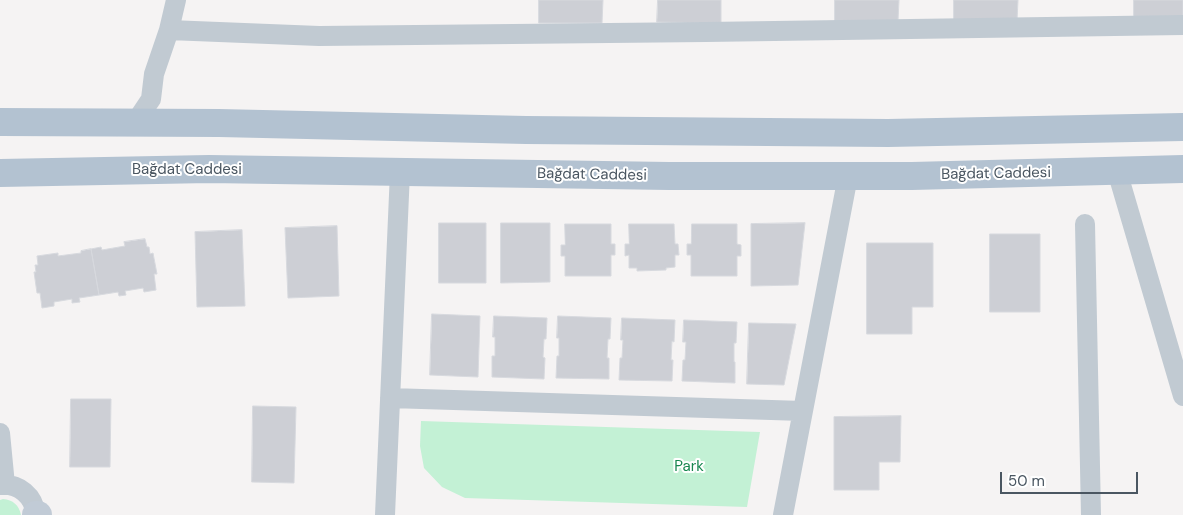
<!DOCTYPE html>
<meta charset="utf-8">
<style>
body{margin:0}
#map{position:relative;width:1183px;height:515px;overflow:hidden;background:#f5f3f3;font-family:"DM Sans",sans-serif}
canvas{display:block}
.scale{position:absolute;left:1000px;top:472px;width:138px;height:22px;box-sizing:border-box;border:2px solid #4a5661;border-top:0;padding-left:6px;font-size:15px;line-height:18px;white-space:nowrap;color:#4a5661;-webkit-text-stroke:4px #fff;paint-order:stroke}
</style>
<div id="map">
<canvas width="1183" height="515"></canvas>
<div class="scale">50 m</div>
</div>
<script>
const ctx = document.querySelector('canvas').getContext('2d');
ctx.lineJoin = 'round';
function fillPath(path, color) {
  ctx.fillStyle = color;
  ctx.fill(path, 'evenodd');
}
function strokePath(path, color, width, dash) {
  ctx.strokeStyle = color;
  ctx.lineWidth = width;
  ctx.lineCap = dash ? 'butt' : 'round';
  ctx.setLineDash(dash || []);
  ctx.stroke(path);
}
function label(font, color, halo, rows, align = 'center') {
  ctx.font = font + ' "DM Sans",sans-serif';
  ctx.lineWidth = 4;
  ctx.setLineDash([]);
  ctx.textBaseline = 'middle';
  ctx.strokeStyle = halo;
  ctx.fillStyle = color;
  for (const [text, x, y, turn = 0] of rows) {
    ctx.save();
    ctx.translate(x, y);
    ctx.rotate((+turn || 0) * Math.PI / 180);
    ctx.textAlign = isNaN(turn) ? turn : align;
    if (halo) ctx.strokeText(text, 0, 0);
    ctx.fillText(text, 0, 0);
    ctx.restore();
  }
}
fillPath(new Path2D(`
 M 421,421 L 760,432 L 747,507 L 465,498 L 442,487 L 424,468 L 420,446 Z
 M 3,499 C 13,500 19,505 21,515 L 0,515 L 0,500 Z`), '#c3f1d5');
const building = new Path2D(`
 M 539,0 L 603,0 L 602,23 L 539,23 Z
 M 658,0 L 721,0 L 721,23 L 657,22 Z
 M 835,0 L 899,0 L 898,21 L 835,21 Z
 M 954,0 L 1018,0 L 1017,21 L 954,20 Z
 M 1134,0 L 1183,0 L 1183,19 L 1134,18 Z
 M 439,223 L 486,223 L 486,283 L 439,283 Z
 M 501,223 L 550,223 L 550,282 L 501,283 Z
 M 805,223 L 798,285 L 751,286 L 751,224 Z
 M 565,224 L 611,224 L 611,244 L 615,244 L 615,255 L 611,255 L 611,276 L 565,276 L 565,256 L 561,256 L 561,245 L 565,245 Z
 M 629,224 L 674,224 L 675,244 L 678,244 L 679,255 L 675,255 L 675,267 L 666,268 L 666,270 L 637,271 L 637,268 L 629,268 L 629,255 L 625,256 L 625,244 L 629,244 Z
 M 692,224 L 737,224 L 737,244 L 741,245 L 741,256 L 737,256 L 737,276 L 691,276 L 691,255 L 687,255 L 687,244 L 691,244 Z
 M 337,226 L 339,296 L 288,298 L 285,228 Z
 M 242,230 L 245,306 L 197,307 L 195,232 Z
 M 990,234 L 1040,234 L 1040,312 L 990,312 Z
 M 145,239 L 147,247 L 149,247 L 150,254 L 153,253 L 157,274 L 154,274 L 156,290 L 144,292 L 143,288 L 125,291 L 126,295 L 119,296 L 118,292 L 99,295 L 91,249 L 101,247 L 102,250 L 125,246 L 124,242 Z
 M 867,243 L 933,243 L 933,307 L 912,307 L 912,334 L 867,334 Z
 M 91,249 L 99,295 L 79,298 L 80,302 L 72,303 L 72,299 L 54,302 L 54,306 L 42,308 L 40,293 L 37,293 L 34,272 L 36,272 L 35,265 L 38,265 L 37,256 L 58,253 L 58,256 L 81,253 L 81,251 Z
 M 432,314 L 480,316 L 478,377 L 430,375 Z
 M 494,316 L 547,318 L 546,339 L 544,339 L 543,357 L 545,358 L 544,379 L 492,377 L 492,356 L 495,356 L 495,337 L 493,337 Z
 M 558,316 L 611,318 L 610,339 L 608,339 L 607,358 L 609,358 L 609,379 L 556,378 L 557,356 L 559,356 L 559,338 L 557,338 Z
 M 622,318 L 675,320 L 674,342 L 672,341 L 671,360 L 673,360 L 672,381 L 619,380 L 620,358 L 622,358 L 623,340 L 621,340 Z
 M 684,320 L 737,322 L 736,343 L 734,343 L 734,362 L 735,362 L 735,383 L 682,381 L 683,360 L 685,360 L 686,342 L 683,342 Z
 M 749,323 L 796,324 L 784,385 L 747,384 Z
 M 71,399 L 111,399 L 110,467 L 70,467 Z
 M 253,406 L 296,407 L 294,483 L 252,482 Z
 M 901,416 L 900,462 L 879,462 L 879,490 L 834,490 L 834,417 Z`);
fillPath(building, '#cdcfd5');
strokePath(building, '#d7d9de', 1);
strokePath(new Path2D(`
 M 169,30 L 319,36 L 706,32 L 1183,25
 M 135,123 L 151,99 L 154,74 L 169,30 L 176,0
 M 1117,171 L 1183,396
 M 1085,224 L 1091,515
 M 390,398 L 803,411
 M 0,433 L 5,485
 M 0,485 C 19,483 34,496 36,515
 M 385,515 L 400,172
 M 783,515 L 848,176`), '#c1cad2', 20);
strokePath(new Path2D(`
 M 36,515 L 38,515`), '#c1cbd6', 28);
strokePath(new Path2D(`
 M 0,122 L 219,123 L 526,130 L 888,133 L 1183,127
 M 0,173 L 209,169 L 669,176 L 912,176 L 1183,169`), '#b3c2d1', 28);
label('15px', '#4a5661', '#fff', [
 ["Bağdat Caddesi",187,170],
 ["Bağdat Caddesi",996,174,-1],
 ["Bağdat Caddesi",592,175,1]
]);
label('15px', '#17864f', '#fff', [
 ["Park",689,467]
]);
</script>
